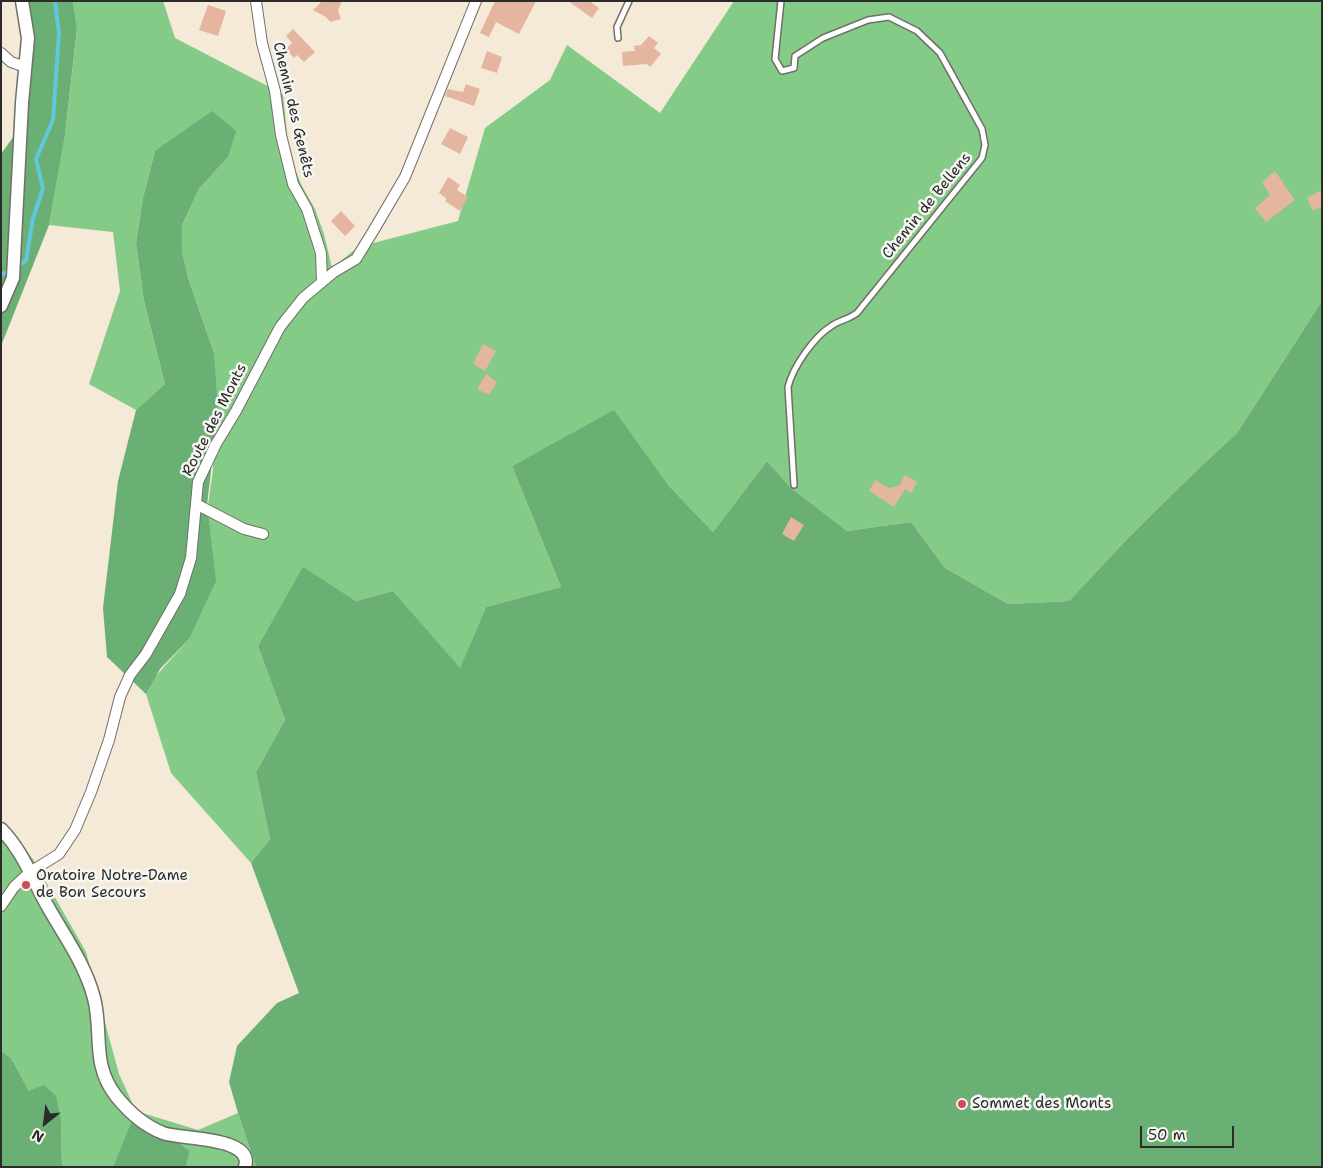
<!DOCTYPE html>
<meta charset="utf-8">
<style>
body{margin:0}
#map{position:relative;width:1323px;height:1168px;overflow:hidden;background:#f5e9d8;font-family:"Shantell Sans",sans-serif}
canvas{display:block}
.frame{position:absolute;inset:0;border:2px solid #2b2b2b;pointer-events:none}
.north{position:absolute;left:20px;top:1098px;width:50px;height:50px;-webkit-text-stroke:4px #f6f6f2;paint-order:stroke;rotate:209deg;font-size:14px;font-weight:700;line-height:20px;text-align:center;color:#2b2b2b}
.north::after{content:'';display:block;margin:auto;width:18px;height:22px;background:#2b2b2b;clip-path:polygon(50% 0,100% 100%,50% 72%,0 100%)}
.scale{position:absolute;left:1140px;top:1126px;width:94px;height:22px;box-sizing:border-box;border:2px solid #2b2b2b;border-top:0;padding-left:6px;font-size:15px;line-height:18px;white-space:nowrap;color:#2b2b2b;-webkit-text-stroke:4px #f6f6f2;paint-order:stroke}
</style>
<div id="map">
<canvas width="1323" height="1168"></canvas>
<div class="frame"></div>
<div class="north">N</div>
<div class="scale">50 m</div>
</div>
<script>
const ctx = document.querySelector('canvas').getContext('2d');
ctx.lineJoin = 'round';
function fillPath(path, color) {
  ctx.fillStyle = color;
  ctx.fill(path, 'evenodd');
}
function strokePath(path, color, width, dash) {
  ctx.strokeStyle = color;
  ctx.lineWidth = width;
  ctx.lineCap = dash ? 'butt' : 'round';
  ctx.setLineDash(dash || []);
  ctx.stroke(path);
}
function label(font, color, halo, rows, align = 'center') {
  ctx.font = font + ' "Shantell Sans",sans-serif';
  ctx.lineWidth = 5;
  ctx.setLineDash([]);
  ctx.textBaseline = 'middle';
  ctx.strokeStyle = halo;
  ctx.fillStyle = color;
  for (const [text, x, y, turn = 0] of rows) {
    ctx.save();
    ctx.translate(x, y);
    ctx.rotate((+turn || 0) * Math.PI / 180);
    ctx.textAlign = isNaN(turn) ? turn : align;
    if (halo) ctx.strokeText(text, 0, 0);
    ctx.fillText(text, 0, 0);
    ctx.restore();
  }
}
fillPath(new Path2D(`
 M 73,1 L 163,1 L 175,38 L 283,94 L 289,155 L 302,186 L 315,209 L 324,234 L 332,268 L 358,247 L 458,221 L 485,128 L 550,80 L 567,45 L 660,113 L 734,1 L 1322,1 L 1322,301 L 1237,433 L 1194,473 L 1130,536 L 1069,601 L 1008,604 L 945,568 L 911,522 L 847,531 L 790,487 L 767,461 L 713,532 L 669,486 L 614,411 L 512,466 L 561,587 L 486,607 L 460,669 L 393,591 L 356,601 L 303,568 L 258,646 L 285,720 L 256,772 L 270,839 L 251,863 L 171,773 L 146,694 L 155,677 L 189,639 L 213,470 L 214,353 L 189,281 L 182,252 L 182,225 L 199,189 L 228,157 L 155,151 L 143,198 L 136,243 L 144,301 L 165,384 L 136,410 L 89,384 L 120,291 L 113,232 L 49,225 L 66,126 L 77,30 Z
 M 1,823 L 33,859 L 86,952 L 119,1074 L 136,1111 L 198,1130 L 238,1113 L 256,1167 L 186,1167 L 190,1151 L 137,1112 L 113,1167 L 62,1167 L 61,1120 L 29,1091 L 11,1058 L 1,1051 Z`), '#83cb86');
fillPath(new Path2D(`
 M 27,1 L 73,1 L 77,29 L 65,134 L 49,225 L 1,346 L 1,154 L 26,119 L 34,41 Z
 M 212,111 L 236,131 L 228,157 L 199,189 L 182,225 L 182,252 L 189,281 L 214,353 L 218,412 L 207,505 L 216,581 L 189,639 L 160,669 L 146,694 L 107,657 L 103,608 L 118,481 L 136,410 L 165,384 L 144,301 L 136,243 L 143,198 L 155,151 Z
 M 1322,301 L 1322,1167 L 256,1167 L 238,1113 L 229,1082 L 237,1046 L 277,1003 L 299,993 L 251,863 L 270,839 L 256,772 L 285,720 L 258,646 L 303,567 L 356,601 L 393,591 L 460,668 L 486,607 L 561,587 L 512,466 L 614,410 L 669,486 L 713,532 L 767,461 L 790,487 L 847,531 L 911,522 L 945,568 L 1008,604 L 1069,601 L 1130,536 L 1194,473 L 1237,433 Z
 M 1,1051 L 11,1058 L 29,1091 L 44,1085 L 56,1096 L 61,1120 L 62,1167 L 1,1167 Z
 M 136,1111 L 190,1151 L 186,1167 L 113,1167 Z`), '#6aaf73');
strokePath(new Path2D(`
 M 16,266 L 26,261 L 33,218 L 43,189 L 36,159 L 53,120 L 59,33 L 55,1
 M 1,275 L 10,270`), '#60c8dd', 4);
fillPath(new Path2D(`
 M 322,1 L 342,1 L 338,10 L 341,19 L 330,22 L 326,17 L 313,10 Z
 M 495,1 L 536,1 L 519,34 L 496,22 L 489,37 L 480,33 Z
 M 568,1 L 589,1 L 599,8 L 592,18 Z
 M 208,5 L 226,11 L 218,36 L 199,30 Z
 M 293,29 L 315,52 L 304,62 L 297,55 L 294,58 L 286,49 L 292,43 L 286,36 Z
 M 649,36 L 658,43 L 654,48 L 661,54 L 650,67 L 647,64 L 623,66 L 622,52 L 635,51 L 634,46 L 641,45 Z
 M 487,51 L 502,57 L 497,73 L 481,68 Z
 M 466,84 L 480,89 L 474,106 L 445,96 L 448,89 L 463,92 Z
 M 450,128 L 468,137 L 460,154 L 441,144 Z
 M 1275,171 L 1295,200 L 1266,222 L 1255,208 L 1270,195 L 1262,182 Z
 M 448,177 L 460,185 L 457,190 L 468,197 L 460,211 L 445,201 L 447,199 L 439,193 Z
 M 1322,190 L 1322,207 L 1313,211 L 1307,198 Z
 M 341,211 L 355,226 L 345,236 L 331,221 Z
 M 483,344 L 496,351 L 485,371 L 473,364 Z
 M 486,374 L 497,382 L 489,395 L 477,389 Z
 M 905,475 L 917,482 L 911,493 L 905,489 L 894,507 L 869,491 L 875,480 L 889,488 L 899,486 Z
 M 791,517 L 804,525 L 794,541 L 782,534 Z`), '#e4b59f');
const service = new Path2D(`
 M 781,1 L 775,59 L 782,71 L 794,68 L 795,56 L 823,38 L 868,20 L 889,17 L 917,31 L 940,53 L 982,129 L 985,145 L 982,158 L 857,313 C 849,319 841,320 833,325 C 814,336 793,367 788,387 L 794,485
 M 618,38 L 617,27 L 629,1`);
const minor = new Path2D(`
 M 256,1 L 262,43 L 275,91 L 281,135 L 293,184 L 307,209 L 321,253 L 322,282
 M 1,53 L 11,62 L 26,67
 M 196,504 L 244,529 L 263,534
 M 1,906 L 14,887 L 30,872 L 59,854 L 75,830 L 91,792 L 109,740 L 120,697 L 130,675 L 146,654 L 180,594 L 191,558 L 198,482 L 216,444 L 236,411 L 280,327 L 303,298 L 334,272 L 356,259 L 372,233 L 405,177 L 476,1`);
const tertiary = new Path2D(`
 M 1,306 L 13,278 L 22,103 L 28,38 L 22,1
 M 1,829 C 23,851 33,881 48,907 C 65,937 85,964 94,998 C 103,1033 91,1064 116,1096 C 128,1111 145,1126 163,1133 C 181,1140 254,1136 245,1167`);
strokePath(service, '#726e68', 8);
strokePath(minor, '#726e68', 12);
strokePath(tertiary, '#726e68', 15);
strokePath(service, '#fff', 5);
strokePath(minor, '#fff', 10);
strokePath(tertiary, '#fff', 12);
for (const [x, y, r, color] of [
 [26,885,5,"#d1495b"],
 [962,1104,5,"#d1495b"]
]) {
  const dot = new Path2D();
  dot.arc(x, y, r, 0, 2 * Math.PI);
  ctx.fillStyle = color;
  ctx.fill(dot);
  strokePath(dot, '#f6f6f2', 2);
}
label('15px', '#2b2b2b', '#f6f6f2', [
 ["Chemin des Genêts",293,110,77],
 ["Chemin de Bellens",927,206,-51],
 ["Route des Monts",215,420,-63]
]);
label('15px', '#2b2b2b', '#f6f6f2', [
 ["Oratoire Notre-Dame",36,876],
 ["de Bon Secours",36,893],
 ["Sommet des Monts",972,1104]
], 'left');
</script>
